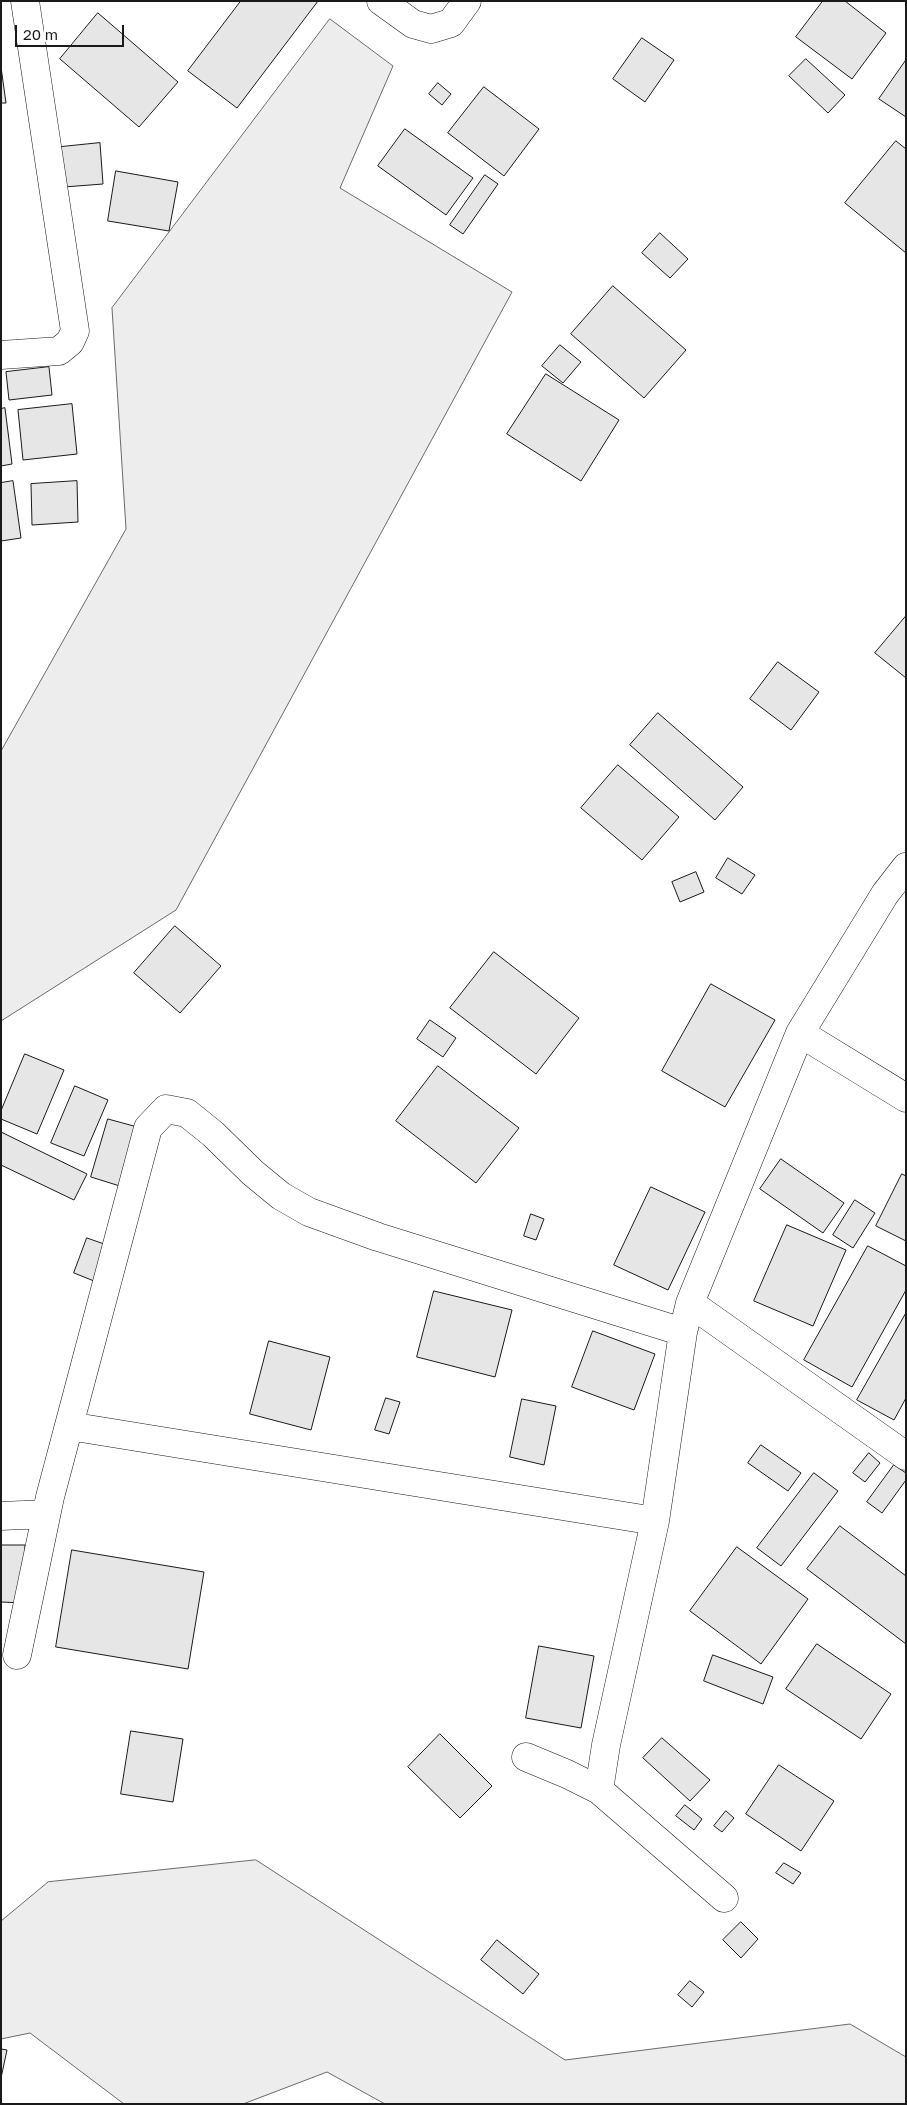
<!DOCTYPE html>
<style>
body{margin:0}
#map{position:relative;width:907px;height:2105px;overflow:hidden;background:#fff;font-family:"Golos Text",sans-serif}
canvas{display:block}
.frame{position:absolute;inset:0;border:2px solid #1a1a1a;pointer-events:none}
.scale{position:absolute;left:15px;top:25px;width:109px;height:22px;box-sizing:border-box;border:2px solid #1a1a1a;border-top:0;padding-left:6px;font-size:15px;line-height:18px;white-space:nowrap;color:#1a1a1a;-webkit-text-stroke:4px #fff;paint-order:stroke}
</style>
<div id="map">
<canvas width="907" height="2105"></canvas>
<div class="frame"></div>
<div class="scale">20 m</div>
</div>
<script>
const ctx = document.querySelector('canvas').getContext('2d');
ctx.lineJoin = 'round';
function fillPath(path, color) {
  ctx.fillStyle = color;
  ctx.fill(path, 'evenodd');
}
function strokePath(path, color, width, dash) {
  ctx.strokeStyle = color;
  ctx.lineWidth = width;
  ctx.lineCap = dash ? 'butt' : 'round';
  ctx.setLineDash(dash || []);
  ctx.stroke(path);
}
const built = new Path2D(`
 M 330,19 L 393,66 L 340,188 L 512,292 L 176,910 L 1,1021 L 1,751 L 126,529 L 112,308 Z
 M 256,1860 L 565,2060 L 850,2024 L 906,2057 L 906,2104 L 385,2104 L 327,2072 L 243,2104 L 124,2104 L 30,2033 L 1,2039 L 1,1921 L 48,1882 Z`);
fillPath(built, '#ededed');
strokePath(built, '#6a6a6a', 1);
const building = new Path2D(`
 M 241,1 L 318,1 L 237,108 L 188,71 Z
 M 823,1 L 845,1 L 886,33 L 852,79 L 796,37 Z
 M 98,13 L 178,82 L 139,127 L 60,59 Z
 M 642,38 L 674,60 L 645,102 L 613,79 Z
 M 806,59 L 845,95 L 828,113 L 789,76 Z
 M 906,60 L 906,117 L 879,99 Z
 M 1,67 L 6,103 L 1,103 Z
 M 438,83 L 451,94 L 442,105 L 429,94 Z
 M 484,87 L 539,129 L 504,176 L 448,133 Z
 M 405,129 L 473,178 L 446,215 L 378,166 Z
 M 896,141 L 906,149 L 906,253 L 845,203 Z
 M 100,143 L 103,184 L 64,187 L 61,147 Z
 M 116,171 L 178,182 L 169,231 L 108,221 Z
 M 485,175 L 498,184 L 463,234 L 450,225 Z
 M 660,233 L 688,259 L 670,278 L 642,253 Z
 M 613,286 L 686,350 L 644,398 L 571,334 Z
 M 560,345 L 581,362 L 563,383 L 542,366 Z
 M 49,367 L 52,395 L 9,400 L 6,372 Z
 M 546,374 L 619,420 L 581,481 L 507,434 Z
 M 72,404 L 77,454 L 23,460 L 18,410 Z
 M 5,408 L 12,464 L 1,466 L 1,409 Z
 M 13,481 L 21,538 L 1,541 L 1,483 Z
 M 77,481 L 78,522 L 32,525 L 31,484 Z
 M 906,616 L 906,678 L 875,653 Z
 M 778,662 L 819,692 L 791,730 L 750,699 Z
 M 658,713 L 743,787 L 715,820 L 630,745 Z
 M 618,765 L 679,817 L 642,860 L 581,808 Z
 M 728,858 L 755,875 L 742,894 L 716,878 Z
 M 696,872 L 704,892 L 680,902 L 672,882 Z
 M 175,926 L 221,966 L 180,1013 L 134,973 Z
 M 494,952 L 579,1018 L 536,1074 L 450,1008 Z
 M 711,984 L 775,1020 L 725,1107 L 662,1071 Z
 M 430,1020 L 456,1038 L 443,1057 L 417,1039 Z
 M 25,1054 L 64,1070 L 37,1134 L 1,1119 L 1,1111 Z
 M 438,1066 L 519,1128 L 476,1183 L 396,1121 Z
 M 75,1086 L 108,1100 L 84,1156 L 51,1143 Z
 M 108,1119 L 141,1128 L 123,1187 L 91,1177 Z
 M 1,1132 L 87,1174 L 74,1200 L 1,1165 Z
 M 781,1159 L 844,1203 L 823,1233 L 760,1189 Z
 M 902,1174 L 906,1176 L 906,1241 L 876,1226 Z
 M 651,1187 L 705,1212 L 668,1290 L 614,1265 Z
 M 855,1200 L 875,1213 L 853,1248 L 833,1235 Z
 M 531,1214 L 544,1219 L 536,1240 L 524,1236 Z
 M 787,1225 L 846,1250 L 813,1326 L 754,1301 Z
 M 87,1238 L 107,1245 L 94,1281 L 74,1273 Z
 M 868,1246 L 906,1266 L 906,1290 L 852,1387 L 804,1360 Z
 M 434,1291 L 512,1310 L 495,1377 L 417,1357 Z
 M 906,1313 L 906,1398 L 894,1420 L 857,1400 Z
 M 593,1331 L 655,1354 L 634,1410 L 572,1387 Z
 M 269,1341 L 330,1357 L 311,1430 L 250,1414 Z
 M 386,1398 L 400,1402 L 389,1434 L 375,1430 Z
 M 522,1399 L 556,1406 L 544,1465 L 510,1457 Z
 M 761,1445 L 801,1473 L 788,1491 L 748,1463 Z
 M 869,1453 L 880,1463 L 865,1482 L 853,1473 Z
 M 894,1465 L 906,1473 L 906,1480 L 882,1513 L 867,1502 Z
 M 814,1473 L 838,1491 L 781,1566 L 757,1548 Z
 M 840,1526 L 906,1576 L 906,1644 L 807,1569 Z
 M 1,1545 L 25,1545 L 24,1603 L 1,1602 Z
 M 737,1547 L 808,1599 L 761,1664 L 690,1611 Z
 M 72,1550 L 204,1572 L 188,1669 L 56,1647 Z
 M 817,1644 L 891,1694 L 861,1739 L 786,1689 Z
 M 539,1646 L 594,1656 L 581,1728 L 526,1718 Z
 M 713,1655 L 773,1677 L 763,1704 L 704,1681 Z
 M 131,1731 L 183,1739 L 173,1802 L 121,1794 Z
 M 440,1734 L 492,1786 L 460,1818 L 408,1767 Z
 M 662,1738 L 710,1780 L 690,1801 L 643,1758 Z
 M 779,1765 L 834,1801 L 801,1851 L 746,1814 Z
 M 685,1805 L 702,1819 L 694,1830 L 676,1816 Z
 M 726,1811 L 734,1818 L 722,1832 L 714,1826 Z
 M 784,1863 L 801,1873 L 793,1884 L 776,1873 Z
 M 741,1922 L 758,1939 L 741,1958 L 723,1940 Z
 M 497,1940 L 539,1974 L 523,1994 L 481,1960 Z
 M 690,1981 L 704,1992 L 692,2007 L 678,1995 Z
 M 1,2049 L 7,2050 L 1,2078 Z`);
fillPath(building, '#e6e6e6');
strokePath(building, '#1a1a1a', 1);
const street = new Path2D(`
 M 381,1 L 413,24 L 431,29 L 451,23 L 467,1
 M 1,355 L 59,351 L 70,342 L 75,331 L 25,1
 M 800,1033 L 906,1098
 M 690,1303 L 906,1456
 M 69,1426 L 655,1521
 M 1,1516 L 46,1514
 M 17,1655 L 50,1497 L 148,1128 L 166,1109 L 187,1113 L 213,1134 L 253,1173 L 281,1196 L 309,1212 L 378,1237 L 683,1332
 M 526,1757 L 567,1774 L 599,1790 L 724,1898
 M 599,1790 L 606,1745 L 655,1521 L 683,1332 L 690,1303 L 800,1033 L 885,894 L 906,867`);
strokePath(street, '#1a1a1a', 29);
strokePath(street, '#fff', 28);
</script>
